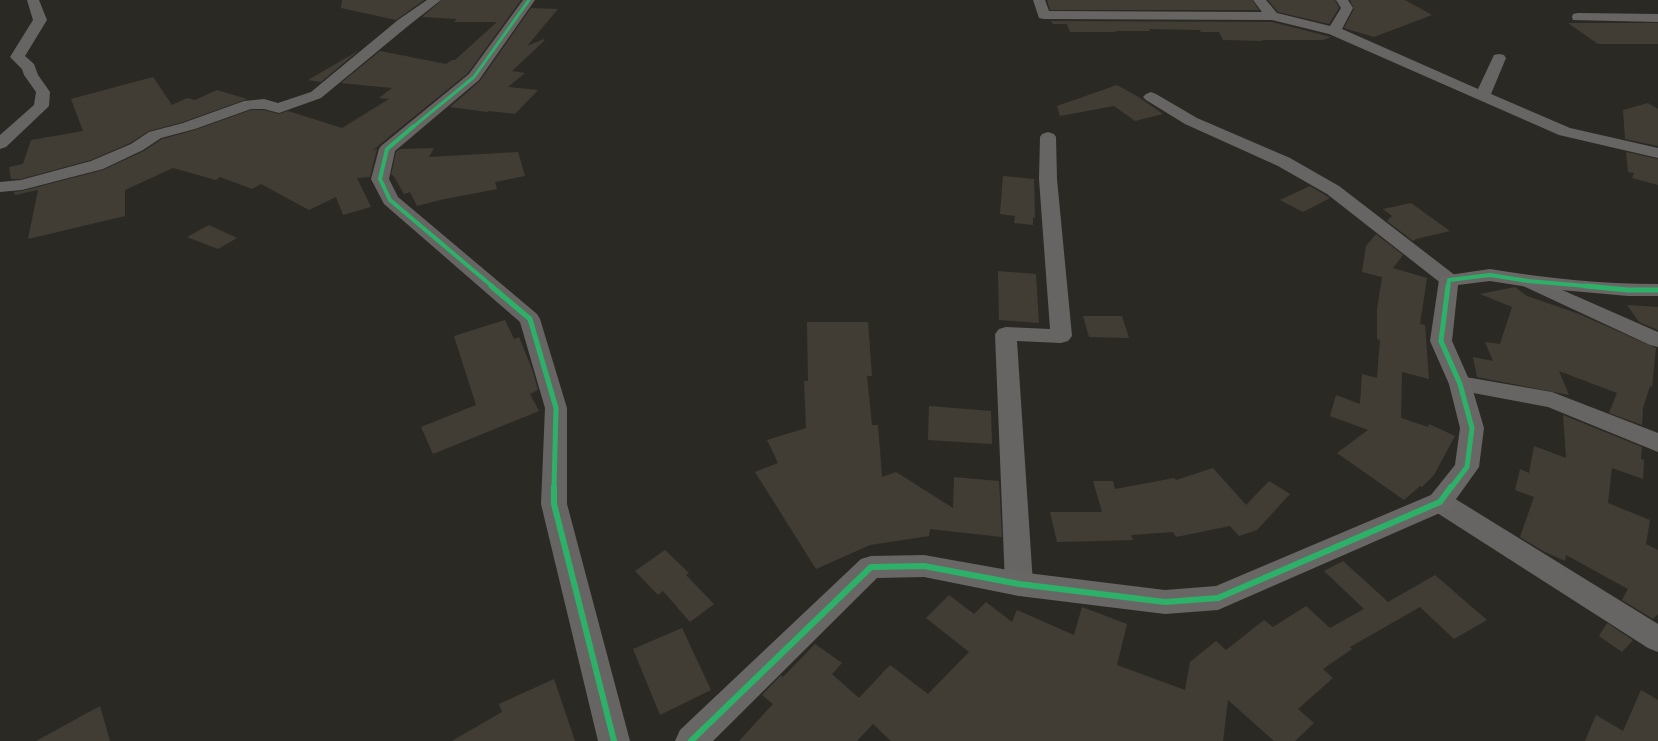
<!DOCTYPE html>
<style>
body{margin:0}
canvas{display:block;background:#2a2924}
</style>
<canvas width="1658" height="741"></canvas>
<script>
const ctx = document.querySelector('canvas').getContext('2d');
ctx.lineJoin = 'round';
function fillPath(path, color) {
  ctx.fillStyle = color;
  ctx.fill(path, 'evenodd');
}
function strokePath(path, color, width, dash) {
  ctx.strokeStyle = color;
  ctx.lineWidth = width;
  ctx.lineCap = dash ? 'butt' : 'round';
  ctx.setLineDash(dash || []);
  ctx.stroke(path);
}
fillPath(new Path2D(`
 M 342,0 L 424,0 L 396,20 L 341,8 Z
 M 442,0 L 521,0 L 468,73 L 373,150 L 377,149 L 370,177 L 357,178 L 371,207 L 343,215 L 336,197 L 309,210 L 261,184 L 252,189 L 220,177 L 216,180 L 173,168 L 125,190 L 125,216 L 28,239 L 38,190 L 15,195 L 14,192 L 22,191 L 103,170 L 144,151 L 162,139 L 195,130 L 251,110 L 264,110 L 279,114 L 288,111 L 342,128 L 389,99 L 379,98 L 392,88 L 341,83 L 380,51 L 446,64 L 452,60 L 455,60 L 497,22 L 454,22 L 457,19 L 422,17 Z
 M 1047,0 L 1252,0 L 1259,10 L 1050,10 Z
 M 1268,0 L 1335,0 L 1339,8 L 1329,24 L 1278,12 Z
 M 1350,0 L 1405,0 L 1432,15 L 1374,37 L 1344,28 L 1354,9 Z
 M 531,8 L 558,9 L 527,46 L 544,39 L 545,40 L 512,71 L 525,73 L 508,87 L 538,90 L 515,114 L 489,111 L 487,112 L 450,107 L 480,81 Z
 M 1051,21 L 1272,22 L 1331,37 L 1323,40 L 1262,40 L 1263,41 L 1223,40 L 1219,32 L 1201,32 L 1200,30 L 1149,29 L 1150,31 L 1115,31 L 1116,32 L 1070,32 L 1067,24 L 1053,24 Z
 M 1568,23 L 1658,23 L 1658,44 L 1598,44 Z
 M 358,51 L 321,82 L 308,80 Z
 M 153,77 L 172,105 L 187,98 L 195,100 L 217,90 L 247,99 L 183,122 L 149,131 L 130,143 L 91,160 L 21,179 L 11,179 L 9,167 L 23,164 L 31,140 L 83,131 L 71,99 Z
 M 1117,85 L 1137,96 L 1163,114 L 1135,121 L 1114,106 L 1060,116 L 1057,106 Z
 M 1648,103 L 1658,109 L 1658,146 L 1625,139 L 1623,110 Z
 M 434,148 L 429,157 L 518,152 L 525,176 L 495,182 L 497,189 L 440,200 L 417,206 L 410,192 L 404,194 L 393,175 L 391,175 L 396,152 L 400,149 Z
 M 1626,152 L 1658,159 L 1658,185 L 1632,178 L 1634,173 L 1628,172 Z
 M 1003,176 L 1034,179 L 1035,218 L 1033,217 L 1033,225 L 1014,223 L 1015,216 L 1000,214 Z
 M 1310,186 L 1330,198 L 1303,212 L 1280,200 Z
 M 1411,203 L 1450,231 L 1416,239 L 1413,241 L 1387,221 L 1392,216 L 1383,209 Z
 M 209,225 L 237,238 L 218,249 L 187,237 Z
 M 1376,234 L 1403,255 L 1393,268 L 1427,278 L 1420,324 L 1425,325 L 1429,379 L 1402,372 L 1401,418 L 1428,427 L 1429,424 L 1455,436 L 1434,475 L 1422,487 L 1420,486 L 1404,500 L 1337,453 L 1368,430 L 1330,416 L 1336,395 L 1360,404 L 1362,374 L 1377,378 L 1380,340 L 1377,339 L 1377,309 L 1382,277 L 1362,272 L 1366,246 Z
 M 998,271 L 1036,274 L 1039,323 L 999,320 Z
 M 1515,287 L 1527,296 L 1579,314 L 1656,348 L 1652,387 L 1650,386 L 1643,408 L 1642,425 L 1609,413 L 1617,393 L 1559,371 L 1569,395 L 1477,377 L 1473,357 L 1493,361 L 1485,342 L 1500,344 L 1512,307 L 1480,294 Z
 M 1627,305 L 1658,307 L 1658,330 L 1639,322 Z
 M 1083,316 L 1122,316 L 1129,338 L 1089,337 Z
 M 505,320 L 514,339 L 519,337 L 532,369 L 538,390 L 530,394 L 539,411 L 433,454 L 421,427 L 476,405 L 454,336 Z
 M 807,322 L 868,322 L 872,376 L 867,376 L 872,425 L 878,425 L 882,477 L 896,472 L 953,508 L 954,477 L 999,481 L 1002,537 L 930,529 L 929,536 L 870,545 L 816,569 L 755,472 L 778,463 L 767,440 L 806,428 L 804,381 L 808,381 Z
 M 929,406 L 991,411 L 992,444 L 928,440 Z
 M 1563,415 L 1642,447 L 1641,459 L 1644,460 L 1643,479 L 1612,468 L 1608,503 L 1650,520 L 1646,544 L 1658,550 L 1658,614 L 1653,619 L 1622,600 L 1628,589 L 1566,555 L 1565,561 L 1543,551 L 1520,537 L 1534,497 L 1515,490 L 1520,469 L 1529,473 L 1534,446 L 1566,458 Z
 M 1213,468 L 1246,505 L 1269,481 L 1290,494 L 1257,530 L 1239,536 L 1230,526 L 1176,537 L 1173,532 L 1131,535 L 1133,540 L 1057,542 L 1050,512 L 1102,512 L 1093,481 L 1113,481 L 1115,489 L 1174,478 L 1176,480 Z
 M 665,550 L 689,573 L 686,575 L 714,604 L 690,622 L 663,591 L 658,595 L 635,571 Z
 M 1343,561 L 1388,602 L 1435,575 L 1487,620 L 1454,639 L 1420,607 L 1350,647 L 1352,649 L 1323,669 L 1333,678 L 1298,709 L 1314,723 L 1295,741 L 1274,741 L 1228,700 L 1223,741 L 891,741 L 873,724 L 857,741 L 739,741 L 773,704 L 762,695 L 781,675 L 783,677 L 815,644 L 842,663 L 832,674 L 859,698 L 890,665 L 928,694 L 969,652 L 926,618 L 949,595 L 974,614 L 986,602 L 1012,622 L 1017,610 L 1074,635 L 1082,607 L 1127,624 L 1117,665 L 1185,690 L 1190,662 L 1216,641 L 1226,650 L 1264,620 L 1273,627 L 1306,606 L 1330,628 L 1364,609 L 1324,571 Z
 M 1607,623 L 1633,640 L 1622,652 L 1599,636 Z
 M 682,628 L 711,690 L 660,715 L 633,649 Z
 M 554,679 L 575,741 L 452,741 L 502,712 L 499,704 Z
 M 1641,690 L 1658,700 L 1658,741 L 1585,741 L 1596,715 L 1623,731 Z
 M 100,706 L 110,741 L 36,741 Z`), '#423d34');
fillPath(new Path2D(`
 M 27,0 L 39,0 L 47,20 L 25,56 L 34,64 L 38,75 L 50,92 L 49,106 L 46,109 L 6,147 L 0,149 L 0,135 L 34,105 L 36,92 L 24,75 L 22,69 L 10,57 L 33,20 Z
 M 427,0 L 441,0 L 408,26 L 321,98 L 279,113 L 264,109 L 251,109 L 195,129 L 161,138 L 143,150 L 103,169 L 22,190 L 0,192 L 0,182 L 21,180 L 91,161 L 131,144 L 149,132 L 183,123 L 244,101 L 264,99 L 278,103 L 311,92 L 398,20 Z
 M 523,0 L 535,0 L 479,80 L 395,151 L 389,179 L 398,197 L 537,314 L 540,319 L 567,408 L 567,504 L 630,741 L 598,741 L 541,504 L 545,408 L 520,322 L 384,204 L 371,179 L 379,149 L 381,146 L 469,74 Z
 M 1033,0 L 1045,0 L 1049,11 L 1262,12 L 1253,0 L 1266,0 L 1277,13 L 1330,26 L 1341,8 L 1336,0 L 1348,0 L 1353,8 L 1342,29 L 1478,89 L 1494,55 L 1499,54 L 1504,55 L 1506,58 L 1491,94 L 1570,128 L 1658,148 L 1658,158 L 1559,135 L 1329,34 L 1272,20 L 1044,19 L 1039,18 Z
 M 1578,13 L 1658,14 L 1658,22 L 1573,20 L 1572,17 L 1573,14 Z
 M 1151,92 L 1156,94 L 1197,118 L 1290,158 L 1339,186 L 1456,276 L 1459,280 L 1456,284 L 1449,286 L 1442,284 L 1327,194 L 1278,166 L 1185,124 L 1146,100 L 1143,97 L 1146,94 Z
 M 1048,132 L 1054,134 L 1056,137 L 1057,179 L 1072,336 L 1068,341 L 1061,343 L 1017,341 L 1033,584 L 1029,592 L 1019,596 L 1009,592 L 1005,584 L 995,334 L 999,329 L 1006,327 L 1050,329 L 1039,179 L 1040,137 L 1042,134 Z
 M 1528,275 L 1658,332 L 1658,347 L 1650,345 L 1521,285 L 1518,281 L 1521,277 Z
 M 1460,376 L 1552,392 L 1658,433 L 1658,452 L 1548,407 L 1452,389 L 1449,384 L 1452,379 Z
 M 1440,492 L 1449,495 L 1658,624 L 1658,652 L 1648,648 L 1431,509 L 1427,502 L 1431,495 Z`), '#666563');
fillPath(new Path2D(`
 M 1490,269 C 1545,278 1602,284 1658,284 L 1658,296 L 1628,296 L 1528,287 L 1490,281 L 1458,285 L 1452,341 L 1471,384 L 1484,428 L 1479,467 L 1449,509 L 1218,610 L 1165,614 L 1019,596 L 924,577 L 877,578 L 713,741 L 675,741 L 680,730 L 861,559 L 871,556 L 924,555 L 1019,572 L 1165,590 L 1216,586 L 1431,495 L 1455,465 L 1460,428 L 1449,384 L 1430,341 L 1439,280 L 1442,276 Z`), '#686765');
strokePath(new Path2D(`
 M 413,127 L 474,77 L 529,0`), '#2db169', 3);
strokePath(new Path2D(`
 M 414,126 L 387,149 L 380,179 L 390,200 L 493,287
 M 1448,287 L 1449,280 L 1490,275 L 1528,281 L 1597,287`), '#2db169', 4);
strokePath(new Path2D(`
 M 491,286 L 530,319 L 556,408 L 554,488
 M 1448,286 L 1441,341 L 1460,384 L 1472,428 L 1467,467 L 1451,488
 M 1586,286 L 1628,290 L 1658,290`), '#2db169', 5);
strokePath(new Path2D(`
 M 554,487 L 554,504 L 614,741
 M 691,741 L 871,567 L 924,566 L 1019,584 L 1165,602 L 1218,598 L 1440,502 L 1451,487`), '#2db169', 6);
</script>
